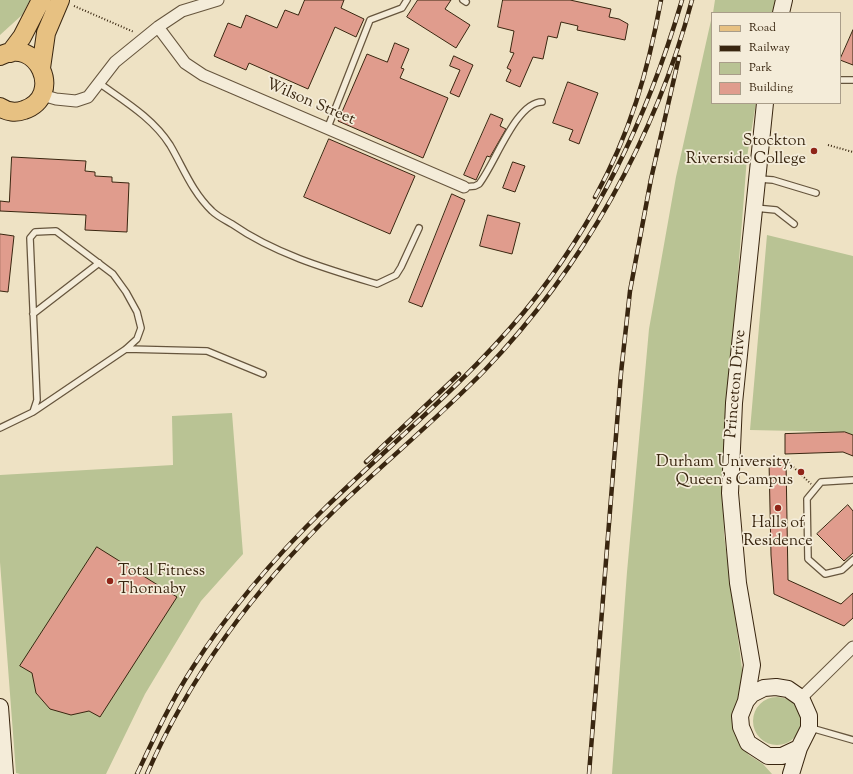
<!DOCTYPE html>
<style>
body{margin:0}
#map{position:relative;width:853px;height:774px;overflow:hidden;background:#eee2c4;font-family:"Sorts Mill Goudy",serif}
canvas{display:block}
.legend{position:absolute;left:711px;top:12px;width:130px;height:92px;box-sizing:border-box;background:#f4ecd9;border:1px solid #a99d89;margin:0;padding:5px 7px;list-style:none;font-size:12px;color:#392610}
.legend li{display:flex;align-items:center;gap:8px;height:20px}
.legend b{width:20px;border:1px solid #a99d89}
</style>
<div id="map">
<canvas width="853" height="774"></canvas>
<ul class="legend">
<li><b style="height:5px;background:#e7c182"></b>Road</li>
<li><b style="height:5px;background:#392610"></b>Railway</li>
<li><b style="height:11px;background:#b9c394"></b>Park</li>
<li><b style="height:11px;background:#e09c8d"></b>Building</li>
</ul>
</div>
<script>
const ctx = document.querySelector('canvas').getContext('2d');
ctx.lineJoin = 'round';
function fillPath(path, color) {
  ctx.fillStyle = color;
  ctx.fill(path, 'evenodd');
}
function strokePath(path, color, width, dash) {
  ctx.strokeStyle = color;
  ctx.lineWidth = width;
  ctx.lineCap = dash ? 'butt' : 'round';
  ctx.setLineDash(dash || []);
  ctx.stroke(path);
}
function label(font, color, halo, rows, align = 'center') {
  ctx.font = font + ' "Sorts Mill Goudy",serif';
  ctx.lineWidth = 3.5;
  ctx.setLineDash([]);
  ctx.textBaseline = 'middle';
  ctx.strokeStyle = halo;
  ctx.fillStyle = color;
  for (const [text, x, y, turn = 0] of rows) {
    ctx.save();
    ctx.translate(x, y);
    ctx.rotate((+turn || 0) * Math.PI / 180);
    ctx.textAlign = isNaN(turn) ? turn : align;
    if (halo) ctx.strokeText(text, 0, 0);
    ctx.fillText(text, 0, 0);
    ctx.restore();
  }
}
fillPath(new Path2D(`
 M 0,0 L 30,0 L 22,15 L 0,35 Z
 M 715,0 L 776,0 L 772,13 L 713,13 Z
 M 712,16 L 712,103 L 756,103 L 747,157 L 723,467 L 724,535 L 744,683 L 734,730 L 739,744 L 749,755 L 763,764 L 772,774 L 612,774 L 627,572 L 649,329 L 676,177 Z
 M 767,235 L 853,256 L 853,435 L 845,432 L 750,430 Z
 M 232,413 L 243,554 L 201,601 L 145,694 L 106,774 L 20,774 L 16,773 L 0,562 L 0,475 L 173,465 L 172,416 Z
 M753 721a24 24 0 1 1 48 0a24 24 0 1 1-48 0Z`), '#b9c394');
const building = new Path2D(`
 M 305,0 L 344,0 L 341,8 L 364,19 L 356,37 L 335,27 L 308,89 L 249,63 L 246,70 L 214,56 L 228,23 L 241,28 L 246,15 L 277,28 L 285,10 L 298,15 Z
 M 418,0 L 451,0 L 445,9 L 470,25 L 456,48 L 407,17 Z
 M 503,0 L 570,0 L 611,9 L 609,17 L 619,19 L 628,24 L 625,40 L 577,30 L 578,26 L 561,22 L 557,38 L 548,36 L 543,59 L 533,57 L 520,87 L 506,81 L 511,70 L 507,68 L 514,53 L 510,52 L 514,31 L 498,27 Z
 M 853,30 L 853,65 L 840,60 Z
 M 395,43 L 409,49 L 401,68 L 404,69 L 400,78 L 448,98 L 423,158 L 338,121 L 367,54 L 387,62 Z
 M 454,56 L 473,65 L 459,97 L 450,93 L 460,70 L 450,66 Z
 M 568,82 L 598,93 L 579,144 L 569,140 L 573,130 L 553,123 Z
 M 491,114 L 503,119 L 500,126 L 506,129 L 490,157 L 487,156 L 476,180 L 464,175 Z
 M 329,139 L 415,176 L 390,234 L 304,197 Z
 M 12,157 L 86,161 L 85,171 L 95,172 L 95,176 L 112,177 L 112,182 L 129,183 L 127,232 L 85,230 L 86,215 L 0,211 L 0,201 L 9,202 Z
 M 513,162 L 525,166 L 515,192 L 503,188 Z
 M 452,194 L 465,200 L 422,307 L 409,302 Z
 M 488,215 L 520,223 L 512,254 L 480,246 Z
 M 0,234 L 14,236 L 8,292 L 0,291 Z
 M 845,432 L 853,435 L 853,456 L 843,452 L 785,454 L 785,434 Z
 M 786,460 L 788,580 L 841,604 L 853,593 L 853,618 L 844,626 L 774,594 L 771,555 L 769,461 Z
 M 848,505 L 853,511 L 853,553 L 844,561 L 817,534 Z
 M 97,547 L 177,597 L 100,717 L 89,711 L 71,715 L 50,709 L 36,693 L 32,673 L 20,666 Z`);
fillPath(building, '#e09c8d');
strokePath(building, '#392610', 1);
const lane = new Path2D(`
 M 463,0 L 466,2
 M 840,80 L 853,80
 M 99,83 C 124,101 153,118 170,145 C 183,167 192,192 212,211 C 217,216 225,220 232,224 C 275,254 327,269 377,284 L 396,275 L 401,267 L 419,228
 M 328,127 L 370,20 L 402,8 L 407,0
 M 759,179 L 773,180 L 816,193
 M 464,187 L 475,186 L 479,184 C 495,164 516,102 542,102
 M 755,208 L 776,210 L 794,224
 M 33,314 L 99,263
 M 126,349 L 207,351 L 263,374
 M 0,428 L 33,412 L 37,400 L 30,238 L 35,232 L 56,231 L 113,274 L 126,292 L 137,312 L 141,328 L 137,339 L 126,349 L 33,412
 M 853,480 L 821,482 L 807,499 L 808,559 L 825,574 L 842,570 L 853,560
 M 811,728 L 853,740`);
const street = new Path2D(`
 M 158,27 L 185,63 L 203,75 L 464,187
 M 42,95 L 56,99 L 76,101 L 88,97 L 115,62 L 158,27 L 182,11 L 218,0
 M 801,698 L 853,647`);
const secondary = new Path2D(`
 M 781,13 L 784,0
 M 746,701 L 752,694 L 764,688 L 776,687 L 788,689 L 801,698 L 809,716 L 809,728 L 799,748 L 782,756 L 768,756 L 748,743 L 741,727 L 740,716 L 746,701 L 752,665 L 738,583 L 730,493 L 734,403 L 765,103
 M 0,707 L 5,774
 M 791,774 L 799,748`);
const primary = new Path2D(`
 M 10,53 L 22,37 L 41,0
 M 0,56 C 37,35 65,96 24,110 C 16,113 7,112 0,107
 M 41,68 L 46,33 L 60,0`);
strokePath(lane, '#66553d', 8);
strokePath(street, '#66553d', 13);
strokePath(secondary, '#392610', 18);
strokePath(primary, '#392610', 20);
strokePath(new Path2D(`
 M 74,6 L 134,32
 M 828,145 L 853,152
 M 745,461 L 786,460 L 811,484`), '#392610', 2, [1, 2]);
strokePath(lane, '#f4ecd9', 5.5);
strokePath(street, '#f4ecd9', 11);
strokePath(secondary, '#f4ecd9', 16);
strokePath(primary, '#e7c182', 18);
const rail = new Path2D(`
 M 595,197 C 630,134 648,71 661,0
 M 366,462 L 459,374
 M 137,774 C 154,738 171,701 193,667 C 230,609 276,556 325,508 C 392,443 464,384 524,312 C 599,220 649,113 682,0
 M 147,774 C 191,673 258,585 336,509 C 385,462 437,419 484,371 C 582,269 656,137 692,0
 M 589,774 L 621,373 L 630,291 L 651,179 L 679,57`);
strokePath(rail, '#392610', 4.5);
strokePath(rail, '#f4ecd9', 3, [9]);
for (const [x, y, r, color] of [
 [814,151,4,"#8f2418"],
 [801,472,4,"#8f2418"],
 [778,508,4,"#8f2418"],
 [110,581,4,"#8f2418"]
]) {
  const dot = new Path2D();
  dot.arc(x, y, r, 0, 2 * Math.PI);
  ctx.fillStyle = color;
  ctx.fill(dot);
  strokePath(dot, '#f4ecd9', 1.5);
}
label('16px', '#392610', '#f4ecd9', [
 ["Wilson Street",310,103,23],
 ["Princeton Drive",737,384,-85]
]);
label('16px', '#392610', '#f4ecd9', [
 ["Stockton",806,142],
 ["Riverside College",806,160],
 ["Durham University,",793,463],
 ["Queen's Campus",793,481],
 ["Halls of",778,524,"center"],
 ["Residence",778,542,"center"],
 ["Total Fitness",118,572,"left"],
 ["Thornaby",118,590,"left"]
], 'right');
</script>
